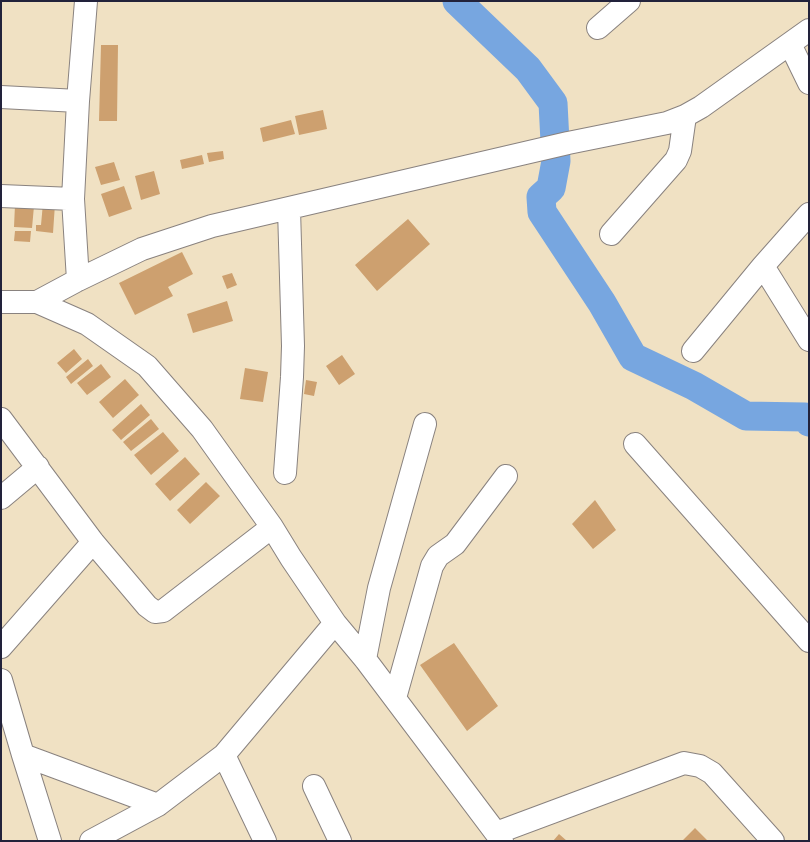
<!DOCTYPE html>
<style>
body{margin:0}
#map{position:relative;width:810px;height:842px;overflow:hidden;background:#f0e1c3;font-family:"Balsamiq Sans",sans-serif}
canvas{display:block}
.frame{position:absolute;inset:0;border:2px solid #22223b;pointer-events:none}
</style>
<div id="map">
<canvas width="810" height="842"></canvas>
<div class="frame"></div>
</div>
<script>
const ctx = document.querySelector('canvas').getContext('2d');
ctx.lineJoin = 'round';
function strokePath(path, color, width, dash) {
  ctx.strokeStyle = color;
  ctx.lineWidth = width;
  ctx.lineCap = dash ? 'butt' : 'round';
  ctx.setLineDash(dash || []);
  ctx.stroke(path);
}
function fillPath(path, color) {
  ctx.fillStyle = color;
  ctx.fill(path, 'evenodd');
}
strokePath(new Path2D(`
 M 457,1 L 528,69 L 553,103 L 556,161 L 551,188 L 541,197 L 542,212 L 602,303 L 633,357 L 694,386 L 746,416 L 805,417 L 809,422`), '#77a6e0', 29);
fillPath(new Path2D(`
 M 101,45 L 118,45 L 117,121 L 99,121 Z
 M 323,110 L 327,129 L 299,135 L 295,116 Z
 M 291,120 L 295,134 L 263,142 L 260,128 Z
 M 223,151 L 224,159 L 209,162 L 207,153 Z
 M 202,155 L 204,164 L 182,169 L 180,160 Z
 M 114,162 L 120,180 L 101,185 L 95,167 Z
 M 154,171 L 160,194 L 141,200 L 135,176 Z
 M 124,186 L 132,209 L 109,217 L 101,194 Z
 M 43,203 L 55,204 L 53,233 L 36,231 L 36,225 L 41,225 Z
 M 15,205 L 34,206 L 32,228 L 14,227 Z
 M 408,219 L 430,244 L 377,291 L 355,265 Z
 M 15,231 L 31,231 L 30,242 L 14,241 Z
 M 182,252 L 193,274 L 168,287 L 173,296 L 135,315 L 119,283 Z
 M 232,273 L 237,285 L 227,289 L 222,276 Z
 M 227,301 L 233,321 L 193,333 L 187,314 Z
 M 74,349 L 82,359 L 66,373 L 57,363 Z
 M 342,355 L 355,374 L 339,385 L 326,366 Z
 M 88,359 L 93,366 L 71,384 L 66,377 Z
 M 101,364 L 111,377 L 87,395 L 77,383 Z
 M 245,368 L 268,372 L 263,402 L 240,399 Z
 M 125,379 L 139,395 L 113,418 L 99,402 Z
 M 306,380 L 317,382 L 314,396 L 304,394 Z
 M 141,404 L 150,415 L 121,440 L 112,430 Z
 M 151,419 L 159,429 L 131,451 L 123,442 Z
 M 163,432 L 179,451 L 151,475 L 134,455 Z
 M 185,457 L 200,474 L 170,501 L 155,484 Z
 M 206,482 L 220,496 L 190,524 L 177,510 Z
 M 595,500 L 616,530 L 593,549 L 572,524 Z
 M 454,643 L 498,706 L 467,731 L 420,665 Z
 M 695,828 L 708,841 L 682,841 Z
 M 559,834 L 567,841 L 553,841 Z`), '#cda06f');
const minor = new Path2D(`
 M 598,28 L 629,1
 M 790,44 L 809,83
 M 1,97 L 78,101
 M 1,196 L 73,199
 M 611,234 L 676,160 L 680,151 L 685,116
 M 763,266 L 809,340
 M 78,280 L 73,199 L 78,101 L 86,1
 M 1,302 L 37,302 L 78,280 L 142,249 L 212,226 L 568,143 L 667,123 L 685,116 L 701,107 L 809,30
 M 37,302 L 87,324 L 147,366 L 202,429 L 272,527 L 291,558 L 335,623 L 365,659 L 502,841
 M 693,351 L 763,266 L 809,214
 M 1,419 L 93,542 L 147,606 L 155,612 L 163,611 L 272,527
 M 635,444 L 809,641
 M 285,473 L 292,377 L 293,346 L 289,209
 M 1,498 L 38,467
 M 1,647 L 93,542
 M 365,659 L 379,588 L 425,424
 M 1,680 L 23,755 L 50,841
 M 395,698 L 432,566 L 438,556 L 455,544 L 506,476
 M 23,755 L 158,805
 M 224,755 L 265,841
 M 314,786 L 340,841
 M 496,833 L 684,763 L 700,766 L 712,773 L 773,841
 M 91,841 L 158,805 L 224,755 L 335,623`);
strokePath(minor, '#89827f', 24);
strokePath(minor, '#fff', 22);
</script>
